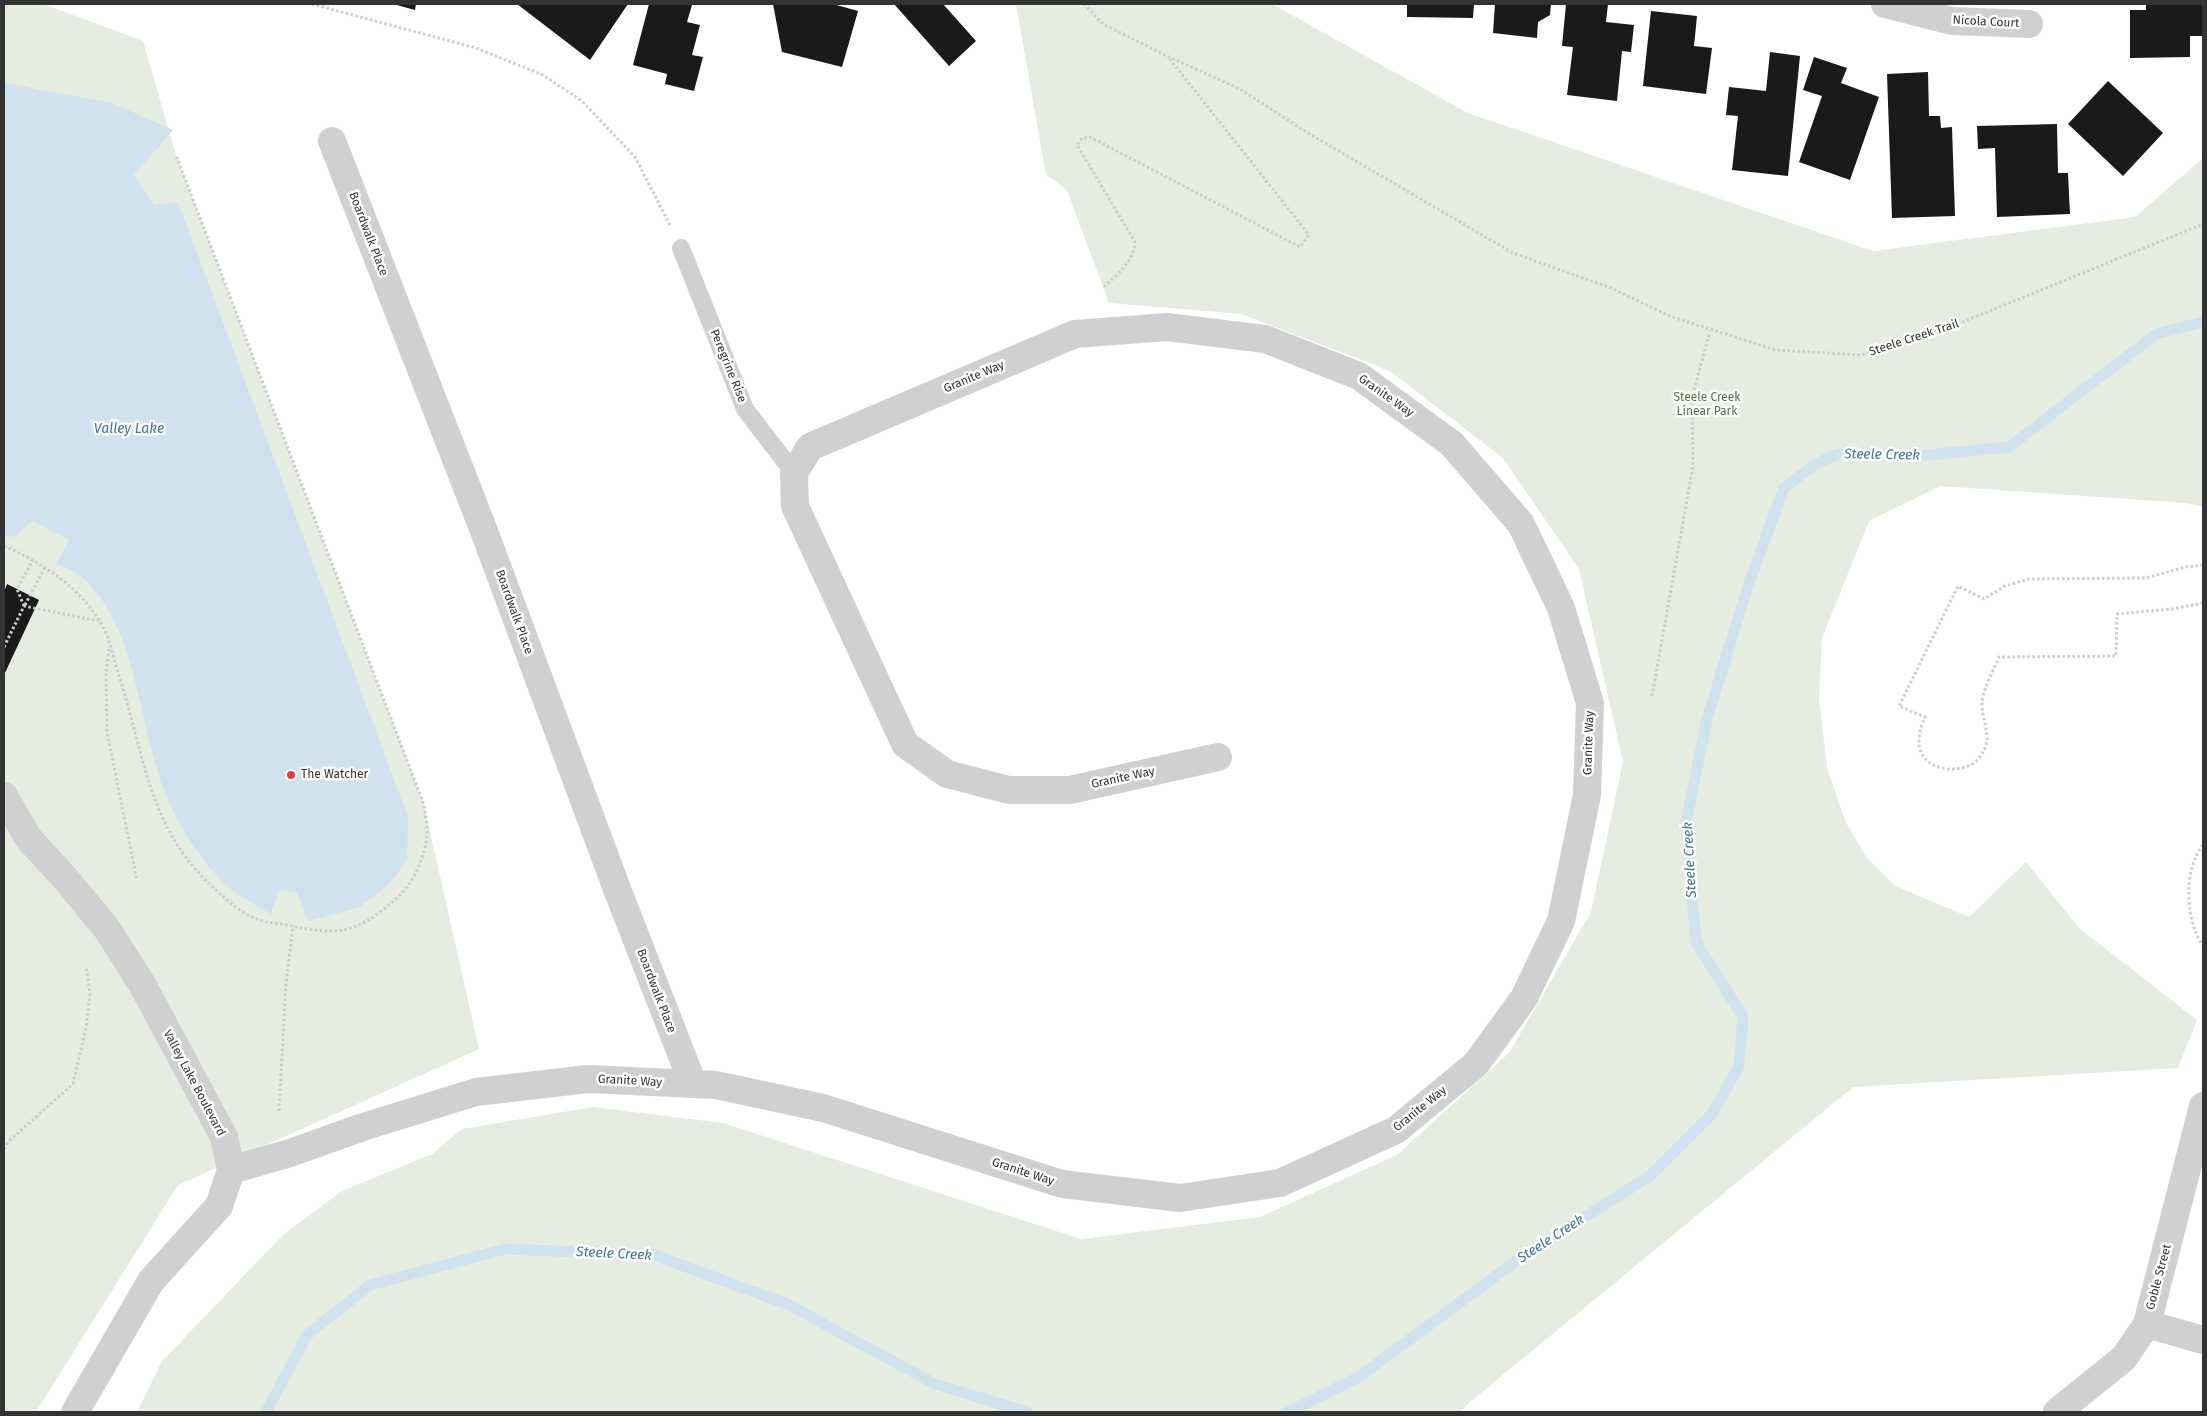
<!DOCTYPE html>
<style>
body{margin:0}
#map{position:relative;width:2207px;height:1416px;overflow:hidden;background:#fff;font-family:"Fira Sans",sans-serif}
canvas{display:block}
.frame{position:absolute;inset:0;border:5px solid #333;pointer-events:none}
</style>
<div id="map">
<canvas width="2207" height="1416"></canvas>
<div class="frame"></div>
</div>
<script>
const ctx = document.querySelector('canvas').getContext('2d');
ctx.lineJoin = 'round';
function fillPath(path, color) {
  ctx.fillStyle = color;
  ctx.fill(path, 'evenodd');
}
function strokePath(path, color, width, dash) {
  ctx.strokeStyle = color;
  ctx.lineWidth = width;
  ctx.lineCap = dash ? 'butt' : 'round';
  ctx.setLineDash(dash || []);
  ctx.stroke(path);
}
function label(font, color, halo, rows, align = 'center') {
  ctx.font = font + ' "Fira Sans",sans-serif';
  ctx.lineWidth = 5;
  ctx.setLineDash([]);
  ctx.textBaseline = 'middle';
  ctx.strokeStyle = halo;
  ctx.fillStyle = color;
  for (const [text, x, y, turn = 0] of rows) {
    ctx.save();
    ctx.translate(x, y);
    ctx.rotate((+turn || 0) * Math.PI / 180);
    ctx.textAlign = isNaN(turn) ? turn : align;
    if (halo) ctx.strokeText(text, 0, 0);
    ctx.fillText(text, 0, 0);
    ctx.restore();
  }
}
fillPath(new Path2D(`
 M 4,4 L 43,4 L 143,41 L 176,155 L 424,805 L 479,1049 L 178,1185 L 36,1412 L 4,1412 Z
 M 1016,4 L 1272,4 L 1468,113 L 1873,251 L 2135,217 L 2203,158 L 2203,507 L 2186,503 L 1940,486 L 1869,521 L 1822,638 L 1819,697 L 1827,768 L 1845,821 L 1866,857 L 1895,886 L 1969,917 L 2026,862 L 2079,928 L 2197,1020 L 2178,1068 L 1853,1087 L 1470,1402 L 1460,1412 L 137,1412 L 162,1361 L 283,1235 L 342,1191 L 432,1154 L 462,1129 L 593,1107 L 723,1123 L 1081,1239 L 1260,1217 L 1397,1155 L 1509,1053 L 1591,912 L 1623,762 L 1579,569 L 1503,458 L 1390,371 L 1241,314 L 1109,303 L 1067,190 L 1046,175 Z`), '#e6ecdf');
fillPath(new Path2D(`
 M 4,83 L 112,103 L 173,130 L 134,175 L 154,205 L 178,202 L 408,817 L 407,860 L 390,883 L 360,907 L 308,921 L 297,893 L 279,890 L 271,914 C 257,905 238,897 226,885 C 204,863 182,833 170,804 C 137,733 141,629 81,576 C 75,571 64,568 57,564 L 69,540 L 32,521 L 14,537 L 4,535 Z`), '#cfe2ee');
strokePath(new Path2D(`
 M 266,1412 L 307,1335 L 370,1285 L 505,1249 L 654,1255 L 787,1304 L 935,1384 L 1027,1412
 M 1288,1412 L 1359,1377 L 1524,1255 L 1650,1176 L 1712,1114 L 1739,1066 L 1743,1017 L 1696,942 L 1686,823 L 1707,719 L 1748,586 L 1784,488 L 1814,465 L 1837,454 L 1918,456 L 2009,447 L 2156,334 L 2203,322`), '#cfe2ee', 11);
fillPath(new Path2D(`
 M 393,4 L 416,4 L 415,10 Z
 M 517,4 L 628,4 L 590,60 Z
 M 649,4 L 692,5 L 687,22 L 700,25 L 692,55 L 703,57 L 694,91 L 665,84 L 667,74 L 633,65 Z
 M 773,4 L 833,4 L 858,11 L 842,67 L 782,52 Z
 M 894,4 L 943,4 L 976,41 L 949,66 Z
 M 1407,4 L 1474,4 L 1473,18 L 1407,17 Z
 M 1495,4 L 1551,4 L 1550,15 L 1538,22 L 1537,38 L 1493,33 Z
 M 1566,4 L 1608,4 L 1606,22 L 1634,25 L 1631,52 L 1622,51 L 1617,101 L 1567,95 L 1573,47 L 1562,46 Z
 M 2146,4 L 2203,4 L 2203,36 L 2190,36 L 2190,57 L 2130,58 L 2130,10 L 2146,10 Z
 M 1651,11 L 1697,16 L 1694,46 L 1712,48 L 1706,94 L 1643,86 Z
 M 1770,52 L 1800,56 L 1788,176 L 1732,170 L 1738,116 L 1726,115 L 1729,87 L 1766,91 Z
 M 1814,57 L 1847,68 L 1841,83 L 1879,97 L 1850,180 L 1799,162 L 1822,96 L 1803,90 Z
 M 1928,72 L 1929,116 L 1940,116 L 1941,128 L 1952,127 L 1955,216 L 1892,218 L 1887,74 Z
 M 2108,81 L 2163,133 L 2123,176 L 2068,124 Z
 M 2057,124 L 2058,173 L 2068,173 L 2070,214 L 1997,217 L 1995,148 L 1978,149 L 1977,126 Z
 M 7,584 L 39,600 L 4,675 L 4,592 Z`), '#1a1a1a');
strokePath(new Path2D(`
 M 312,4 L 476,48 L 543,75 L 582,101 L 635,157 L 670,225
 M 1084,4 L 1103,24 L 1169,57 L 1240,89 L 1308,133 L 1513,253 L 1611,288 L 1672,317 L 1776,350 L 1861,355 L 1943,330 L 2203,224
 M 1104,287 C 1117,274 1134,262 1135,242 L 1077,145 L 1082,138 L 1090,137 L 1300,247 L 1309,235 L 1169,58
 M 4,546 C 43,563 80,587 102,625 C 111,641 114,662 120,679 C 146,761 149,831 217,891 C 229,902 241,913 257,919 C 266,923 277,923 287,925 C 339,936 355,935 397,898 C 413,884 425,857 427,835 C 428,825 425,814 424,805 L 176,155
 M 2203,565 L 2186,567 L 2146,578 L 2029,579 L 2005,586 L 1984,599 L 1958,586 L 1899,706 L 1925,717 C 1920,728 1915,746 1924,757 C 1935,773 1967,773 1979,758 C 1995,739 1982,724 1982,703 C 1983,688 1994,670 1999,657 L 2116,656 L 2117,614 L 2172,609 L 2203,603
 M 25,605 L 45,567
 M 24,606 L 17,589 L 33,560
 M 4,647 L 24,606 L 98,621
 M 109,649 L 106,673 L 107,732 L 137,881
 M 1652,696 L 1693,466 L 1692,398 L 1710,331
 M 2203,845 C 2183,870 2185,920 2203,946
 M 279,1111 L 286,984 L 293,926
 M 4,1149 L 9,1141 L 73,1084 L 86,1028 L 90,993 L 86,966`), '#cdcdcd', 3, [2.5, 2.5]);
strokePath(new Path2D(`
 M 681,248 L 745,409 L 794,473`), '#d0d0d0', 18);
strokePath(new Path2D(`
 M 1885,4 L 1952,21 L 2029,24
 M 332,141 L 484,531 L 617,889 L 693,1084
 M 4,796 L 29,839 L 64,877 L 107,929 L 142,984 L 224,1137 L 231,1170 L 219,1206 L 151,1281 L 75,1412
 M 231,1170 L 290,1153 L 363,1127 L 476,1092 L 588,1079 L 716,1085 L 823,1108 L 1062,1184 L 1180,1198 L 1280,1183 L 1396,1130 L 1476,1064 L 1524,998 L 1561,921 L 1587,795 L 1590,703 L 1561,608 L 1521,524 L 1452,444 L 1359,376 L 1265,339 L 1167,327 L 1075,334 L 810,447 L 794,473 L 795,506 L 905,744 L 947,774 L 1009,790 L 1070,790 L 1218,757
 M 2147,1324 L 2203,1340
 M 2057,1412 L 2124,1358 L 2147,1324 L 2203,1106`), '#d0d0d0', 28);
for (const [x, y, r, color] of [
 [291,775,5,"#e63946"]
]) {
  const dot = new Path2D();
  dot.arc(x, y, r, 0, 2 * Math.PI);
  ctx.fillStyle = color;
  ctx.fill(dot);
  strokePath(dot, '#fff', 2);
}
label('12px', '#333', '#fff', [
 ["Nicola Court",1986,22,3],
 ["Boardwalk Place",368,234,69],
 ["Steele Creek Trail",1914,338,-18],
 ["Peregrine Rise",728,366,68],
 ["Granite Way",974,377,-23],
 ["Granite Way",1386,396,35],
 ["Boardwalk Place",514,612,70],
 ["Granite Way",1589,743,-88],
 ["Granite Way",1123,778,-12],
 ["Boardwalk Place",656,991,69],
 ["Granite Way",630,1081,3],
 ["Valley Lake Boulevard",194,1083,62],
 ["Granite Way",1420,1109,-39],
 ["Granite Way",1023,1172,18],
 ["Goble Street",2159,1277,-75]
]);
label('12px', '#56703f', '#fff', [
 ["Steele Creek",1707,398],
 ["Linear Park",1707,412]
]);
label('12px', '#333', '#fff', [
 ["The Watcher",301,775]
], 'left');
label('italic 14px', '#3f7597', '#fff', [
 ["Valley Lake",129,429],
 ["Steele Creek",1882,455,1],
 ["Steele Creek",1690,860,-93],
 ["Steele Creek",1551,1239,-33],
 ["Steele Creek",614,1254,3]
]);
</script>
